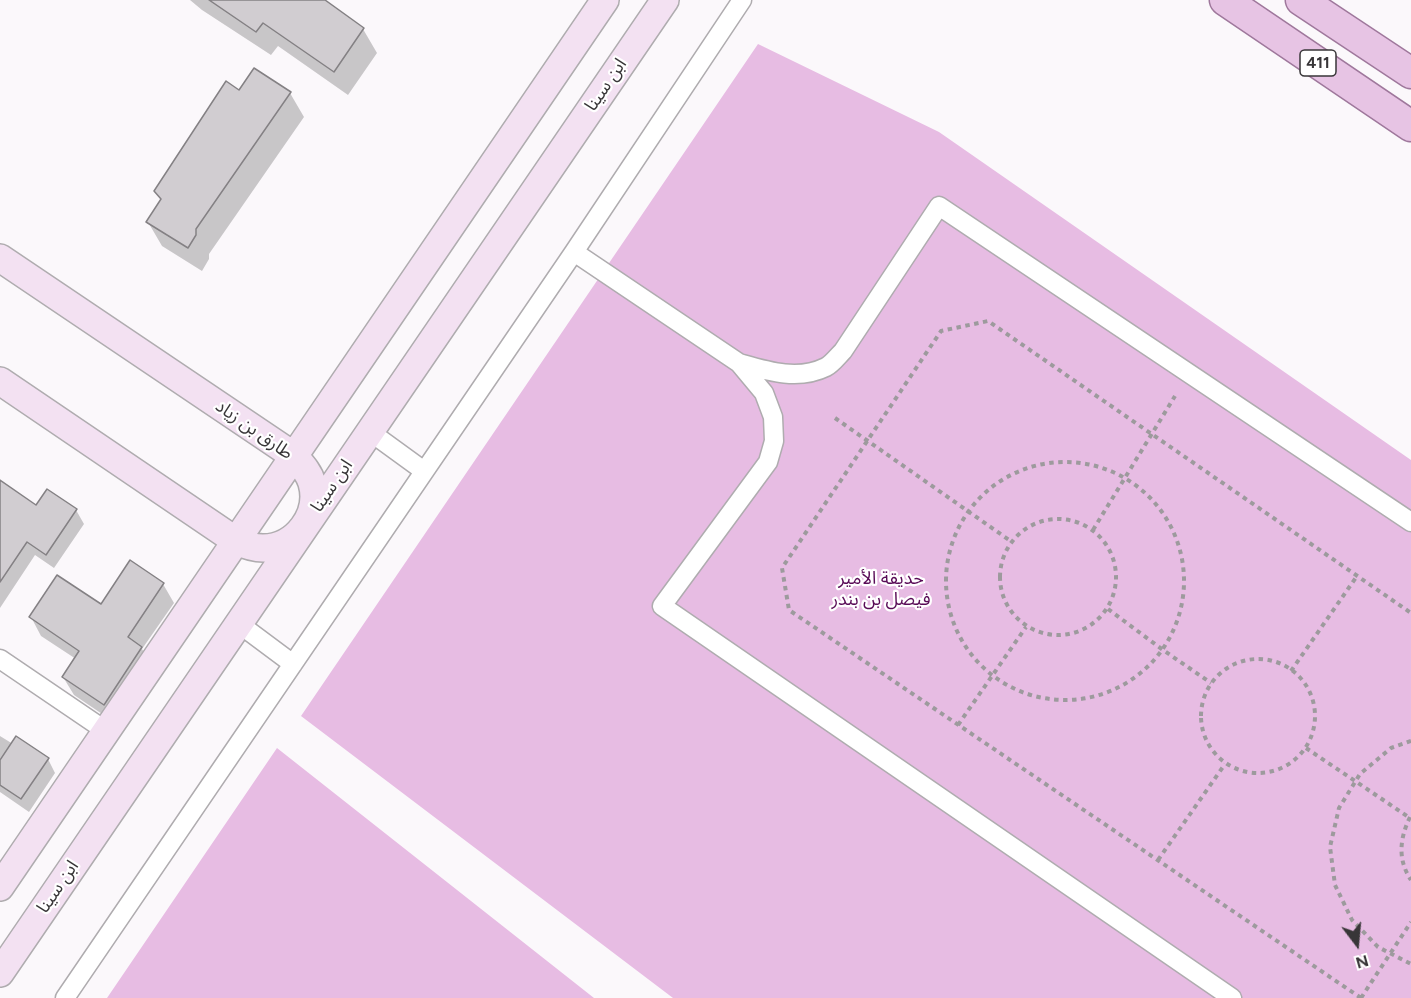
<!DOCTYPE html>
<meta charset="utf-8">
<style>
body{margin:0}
#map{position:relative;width:1411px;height:998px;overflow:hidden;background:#fbf8fb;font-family:Figtree,sans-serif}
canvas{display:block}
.north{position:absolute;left:1327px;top:914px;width:60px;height:60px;-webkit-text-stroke:4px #fff;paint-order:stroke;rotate:164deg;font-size:16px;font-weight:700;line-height:24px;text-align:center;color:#383638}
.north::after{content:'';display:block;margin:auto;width:21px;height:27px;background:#383638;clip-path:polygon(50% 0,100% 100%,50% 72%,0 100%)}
</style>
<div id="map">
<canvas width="1411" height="998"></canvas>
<div class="north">N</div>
</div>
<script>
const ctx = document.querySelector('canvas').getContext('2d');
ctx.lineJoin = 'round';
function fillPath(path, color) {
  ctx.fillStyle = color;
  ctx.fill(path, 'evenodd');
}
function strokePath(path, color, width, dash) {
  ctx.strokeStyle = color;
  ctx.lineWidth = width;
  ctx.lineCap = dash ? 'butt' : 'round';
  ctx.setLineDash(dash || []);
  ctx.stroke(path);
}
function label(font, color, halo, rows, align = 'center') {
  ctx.font = font + ' Figtree,"Noto Sans Arabic",sans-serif';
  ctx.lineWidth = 4.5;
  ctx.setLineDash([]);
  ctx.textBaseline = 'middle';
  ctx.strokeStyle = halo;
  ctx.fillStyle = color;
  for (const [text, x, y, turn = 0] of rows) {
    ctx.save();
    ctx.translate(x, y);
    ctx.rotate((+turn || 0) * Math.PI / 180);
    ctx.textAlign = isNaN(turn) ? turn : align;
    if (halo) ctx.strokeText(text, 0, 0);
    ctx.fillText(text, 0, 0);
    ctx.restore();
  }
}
fillPath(new Path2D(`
 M 758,44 L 939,132 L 1411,460 L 1411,998 L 673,998 L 301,716 Z
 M 277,748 L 594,998 L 107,998 Z`), '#e7bce3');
fillPath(new Path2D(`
 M 190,0 L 323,0 L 363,29 L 377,53 L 348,95 L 278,46 L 271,55 L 202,10 Z
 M 239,92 L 290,93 L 304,117 L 209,254 L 209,259 L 202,271 L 162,246 L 148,222 L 162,200 L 156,191 Z
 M 0,482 L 37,507 L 76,510 L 84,524 L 54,568 L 35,555 L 0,608 Z
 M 130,563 L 163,584 L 174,603 L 142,649 L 152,666 L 114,722 L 74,695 L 63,677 L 76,659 L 41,636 L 31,617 L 101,606 Z
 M 0,736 L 13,744 L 48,759 L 55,773 L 29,812 L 0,792 Z`), '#0003');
const building = new Path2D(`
 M 209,0 L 325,0 L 364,28 L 334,72 L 263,23 L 256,32 Z
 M 254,68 L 291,92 L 196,229 L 196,235 L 188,248 L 146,222 L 161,199 L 154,191 L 226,81 L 239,90 Z
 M 0,480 L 36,505 L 47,489 L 77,509 L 46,555 L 27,542 L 0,582 Z
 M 130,560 L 164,583 L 128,637 L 142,647 L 104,705 L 62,677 L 79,651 L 29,617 L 57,575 L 101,604 Z
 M 16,736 L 49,758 L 21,799 L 0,785 L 0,760 Z`);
fillPath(building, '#d1cdd1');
strokePath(building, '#848184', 1.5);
const street = new Path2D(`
 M 574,252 L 739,363
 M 369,431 L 424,471
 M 238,623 L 293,664
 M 0,659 L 106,731
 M 65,998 L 574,252 L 742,0
 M 1232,998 L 662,606 L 768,462 L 774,441 L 773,417 L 764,393 L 739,363 C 767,371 798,381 826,367 C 832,364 838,356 843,351 L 939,206 L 1411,522`);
const secondary = new Path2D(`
 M 0,258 L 294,456 C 301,464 309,472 312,483 C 321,514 296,548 263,548 C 253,548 245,545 236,541 L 0,381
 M 0,887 L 605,0
 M 0,973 L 665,0`);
const primary = new Path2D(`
 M 1225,0 L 1411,126
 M 1301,0 L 1411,73`);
strokePath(street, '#afacaf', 21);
strokePath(secondary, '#afacaf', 30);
strokePath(primary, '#9f789c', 33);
strokePath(new Path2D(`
 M 835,418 L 1012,542
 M946 581a119 119 0 1 1 238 0a119 119 0 1 1-238 0Z
 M1000 577a58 58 0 1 1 116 0a58 58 0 1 1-116 0Z
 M 1093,530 L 1175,396
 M 1108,609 L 1163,650 L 1211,683
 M1201 716a57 57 0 1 1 114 0a57 57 0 1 1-114 0Z
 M 1291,671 L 1357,576
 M 958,725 L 1026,627
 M 1411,741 L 1391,748 L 1360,774 L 1339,808 L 1330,847 L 1335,885 L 1352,920 L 1378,947 L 1411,964
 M 1306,748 L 1410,818
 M 1410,817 C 1400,838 1397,859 1411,880
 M 1158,860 L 1225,764
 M 1361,998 L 789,610 L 782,568 L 941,331 L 988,321 L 1411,613
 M 1361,998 L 1411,922`), '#9d9a9d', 4, [4.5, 4.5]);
strokePath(street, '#fff', 18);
strokePath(secondary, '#f3e1f2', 27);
strokePath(primary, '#e7c4e4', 30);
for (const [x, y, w] of [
 [1318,63,36]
]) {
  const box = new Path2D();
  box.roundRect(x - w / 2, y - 13, w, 26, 4.5);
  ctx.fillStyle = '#fff';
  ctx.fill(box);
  strokePath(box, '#383638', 1.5);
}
label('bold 16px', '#383638', null, [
 ["411",1318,63]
]);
label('18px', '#383638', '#fff', [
 ["ابن سينا",606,85,-56],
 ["طارق بن زياد",254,430,35],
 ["ابن سينا",332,486,-56],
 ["ابن سينا",58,887,-56]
]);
label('18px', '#590c57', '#fff', [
 ["حديقة الأمير",881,579],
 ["فيصل بن بندر",881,600]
]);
</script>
